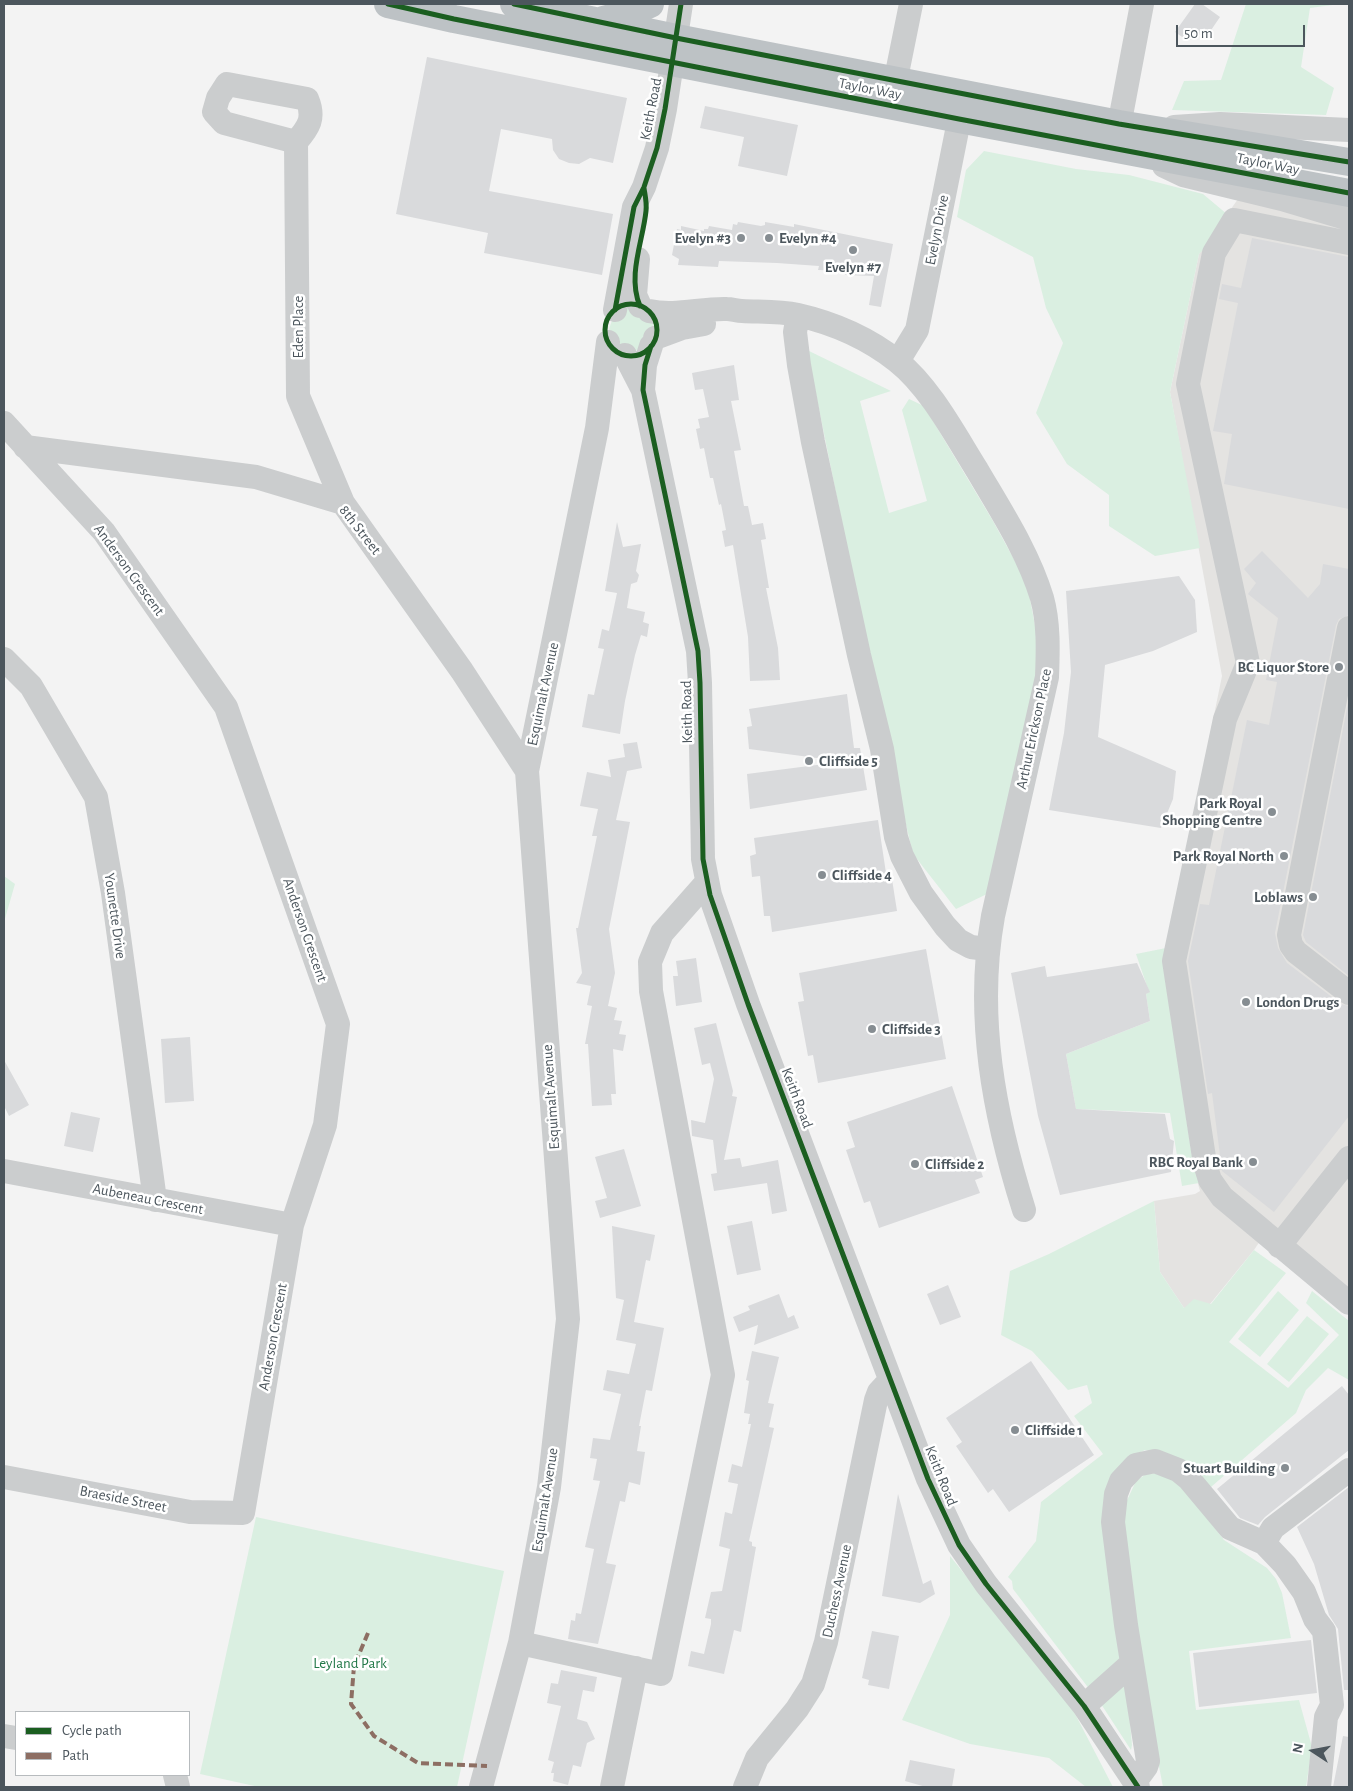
<!DOCTYPE html>
<style>
body{margin:0}
#map{position:relative;width:1353px;height:1791px;overflow:hidden;background:#f3f3f3;font-family:"Alegreya Sans",sans-serif}
canvas{display:block}
.frame{position:absolute;inset:0;border:5px solid #4c565d;pointer-events:none}
.legend{position:absolute;left:15px;top:1711px;width:175px;height:65px;box-sizing:border-box;background:#fff;border:1px solid #b7bbbe;margin:0;padding:6px 9px;list-style:none;font-size:15px;color:#4c565d}
.legend li{display:flex;align-items:center;gap:10px;height:25px}
.legend b{width:25px;border:1px solid #b7bbbe}
.north{position:absolute;left:1288px;top:1726px;width:50px;height:50px;-webkit-text-stroke:4px #fff;paint-order:stroke;rotate:281deg;font-size:14px;font-weight:700;line-height:20px;text-align:center;color:#4c565d}
.north::after{content:'';display:block;margin:auto;width:18px;height:22px;background:#4c565d;clip-path:polygon(50% 0,100% 100%,50% 72%,0 100%)}
.scale{position:absolute;left:1176px;top:25px;width:129px;height:22px;box-sizing:border-box;border:2px solid #4c565d;border-top:0;padding-left:6px;font-size:15px;line-height:18px;white-space:nowrap;color:#4c565d;-webkit-text-stroke:4px #fff;paint-order:stroke}
</style>
<div id="map">
<canvas width="1353" height="1791"></canvas>
<div class="frame"></div>
<ul class="legend">
<li><b style="height:6px;background:#1b5e20"></b>Cycle path</li>
<li><b style="height:6px;background:#8d6e63"></b>Path</li>
</ul>
<div class="north">N</div>
<div class="scale">50 m</div>
</div>
<script>
const ctx = document.querySelector('canvas').getContext('2d');
ctx.lineJoin = 'round';
function fillPath(path, color) {
  ctx.fillStyle = color;
  ctx.fill(path, 'evenodd');
}
function strokePath(path, color, width, dash) {
  ctx.strokeStyle = color;
  ctx.lineWidth = width;
  ctx.lineCap = dash ? 'butt' : 'round';
  ctx.setLineDash(dash || []);
  ctx.stroke(path);
}
function label(font, color, halo, rows, align = 'center') {
  ctx.font = font + ' "Alegreya Sans",sans-serif';
  ctx.lineWidth = 5;
  ctx.setLineDash([]);
  ctx.textBaseline = 'middle';
  ctx.strokeStyle = halo;
  ctx.fillStyle = color;
  for (const [text, x, y, turn = 0] of rows) {
    ctx.save();
    ctx.translate(x, y);
    ctx.rotate((+turn || 0) * Math.PI / 180);
    ctx.textAlign = isNaN(turn) ? turn : align;
    if (halo) ctx.strokeText(text, 0, 0);
    ctx.fillText(text, 0, 0);
    ctx.restore();
  }
}
fillPath(new Path2D(`
 M 1238,199 L 1349,218 L 1349,1294 L 1305,1258 L 1272,1223 L 1254,1250 L 1210,1304 L 1184,1308 L 1160,1272 L 1154,1201 L 1195,1194 L 1200,1191 L 1194,1169 L 1163,964 L 1222,676 L 1170,392 L 1199,254 Z`), '#e4e3e1');
fillPath(new Path2D(`
 M 1246,4 L 1340,4 L 1310,8 L 1301,67 L 1334,88 L 1326,115 L 1172,110 L 1184,81 L 1221,80 Z
 M 984,151 L 1076,169 L 1129,175 L 1203,194 L 1234,220 L 1199,254 L 1170,392 L 1200,548 L 1155,556 L 1109,526 L 1109,495 L 1067,464 L 1036,413 L 1063,343 L 1046,308 L 1033,257 L 957,217 L 966,170 Z
 M 631,307 L 653,323 C 654,330 653,333 649,339 C 641,352 636,352 621,349 L 609,331 C 611,318 618,309 631,307 Z
 M 807,350 L 891,391 L 860,401 L 889,513 L 927,501 L 902,410 L 909,399 L 924,406 L 993,521 L 1027,583 L 1037,636 L 1040,672 L 989,893 L 956,909 L 913,854 L 889,754 Z
 M 4,876 L 15,884 L 4,922 Z
 M 1166,948 L 1163,964 L 1194,1169 L 1199,1183 L 1182,1186 L 1170,1113 L 1076,1109 L 1066,1054 L 1150,1021 L 1146,994 L 1149,992 L 1136,954 Z
 M 1154,1201 L 1160,1272 L 1184,1308 L 1194,1299 L 1211,1304 L 1254,1250 L 1286,1273 L 1229,1342 L 1288,1388 L 1339,1335 L 1306,1303 L 1312,1291 L 1349,1321 L 1349,1380 L 1328,1368 L 1306,1390 L 1296,1413 L 1211,1487 L 1180,1461 L 1145,1450 L 1133,1456 L 1118,1471 L 1122,1662 L 1090,1690 L 1013,1589 L 1012,1581 L 1008,1577 L 1036,1541 L 1041,1502 L 1103,1454 L 1074,1416 L 1092,1403 L 1087,1385 L 1068,1390 L 1032,1351 L 1001,1335 L 1010,1271 L 1049,1254 Z
 M 1278,1291 L 1299,1310 L 1260,1357 L 1238,1339 Z
 M 1307,1316 L 1329,1334 L 1289,1382 L 1267,1364 Z
 M 1159,1473 L 1182,1485 L 1224,1540 L 1267,1568 L 1276,1579 L 1282,1593 L 1291,1638 L 1189,1651 L 1196,1710 L 1299,1700 L 1312,1747 L 1306,1787 L 1163,1787 L 1141,1673 L 1123,1509 L 1136,1481 L 1146,1474 Z
 M 256,1517 L 504,1571 L 457,1787 L 259,1787 L 200,1774 Z
 M 950,1556 L 1072,1708 L 1113,1787 L 1086,1787 L 1049,1758 L 970,1744 L 902,1720 L 950,1615 Z
 M 1126,1677 L 1132,1745 L 1131,1750 L 1101,1704 Z`), '#daefe1');
fillPath(new Path2D(`
 M 1195,4 L 1202,4 L 1220,17 L 1205,39 L 1195,31 L 1188,41 L 1175,32 Z
 M 427,57 L 627,98 L 613,163 L 590,158 L 579,164 L 569,163 L 559,159 L 553,150 L 552,139 L 501,129 L 489,191 L 613,214 L 602,275 L 484,253 L 488,233 L 396,214 Z
 M 705,106 L 798,125 L 787,176 L 738,166 L 744,137 L 700,128 Z
 M 738,222 L 761,226 L 765,225 L 765,222 L 794,227 L 794,224 L 893,244 L 881,307 L 869,305 L 874,276 L 845,275 L 846,271 L 818,270 L 819,266 L 777,263 L 719,261 L 718,267 L 678,265 L 679,259 L 672,255 L 677,229 L 681,230 L 681,226 L 704,231 L 704,229 L 708,229 L 709,226 L 732,230 L 733,224 L 737,225 Z
 M 1252,238 L 1349,257 L 1349,509 L 1224,484 L 1232,434 L 1213,431 L 1238,303 L 1219,299 L 1222,284 L 1241,288 Z
 M 734,365 L 739,400 L 731,401 L 741,450 L 734,451 L 744,506 L 748,506 L 752,525 L 763,523 L 766,539 L 761,540 L 769,588 L 766,588 L 778,648 L 780,680 L 750,681 L 748,637 L 733,545 L 725,547 L 722,531 L 726,530 L 721,504 L 719,505 L 713,478 L 710,478 L 704,448 L 700,449 L 696,429 L 700,428 L 698,419 L 709,417 L 703,389 L 695,390 L 692,373 Z
 M 617,522 L 623,547 L 641,544 L 636,571 L 639,575 L 637,582 L 631,584 L 627,608 L 645,612 L 643,622 L 649,624 L 647,637 L 641,635 L 635,655 L 625,701 L 620,734 L 582,727 L 588,694 L 594,695 L 604,649 L 598,648 L 602,629 L 609,631 L 617,593 L 605,591 Z
 M 1262,551 L 1308,598 L 1320,584 L 1323,564 L 1349,569 L 1349,615 L 1339,619 L 1336,625 L 1275,933 L 1278,948 L 1287,963 L 1341,1004 L 1349,1006 L 1349,1116 L 1274,1212 L 1222,1171 L 1212,1093 L 1208,1094 L 1188,961 L 1200,904 L 1209,905 L 1247,720 L 1269,725 L 1277,682 L 1266,680 L 1278,618 L 1248,594 L 1256,583 L 1244,569 Z
 M 1179,576 L 1195,600 L 1197,632 L 1153,651 L 1105,665 L 1098,737 L 1176,771 L 1173,799 L 1161,828 L 1049,810 L 1064,733 L 1071,672 L 1066,591 Z
 M 847,694 L 854,748 L 860,748 L 867,790 L 750,809 L 747,774 L 832,763 L 832,760 L 749,749 L 747,727 L 752,726 L 749,709 Z
 M 1349,698 L 1349,976 L 1306,942 L 1303,935 Z
 M 637,742 L 642,768 L 627,771 L 616,820 L 630,822 L 609,929 L 615,973 L 608,1006 L 617,1008 L 614,1020 L 622,1021 L 619,1034 L 626,1035 L 623,1051 L 613,1049 L 616,1094 L 611,1094 L 612,1105 L 592,1106 L 588,1044 L 585,1044 L 592,1006 L 587,1005 L 591,986 L 576,983 L 582,973 L 576,928 L 578,928 L 597,836 L 592,836 L 598,809 L 580,806 L 587,772 L 611,777 L 608,760 L 625,757 L 623,744 Z
 M 878,820 L 886,873 L 891,873 L 897,911 L 772,932 L 770,916 L 764,916 L 760,876 L 752,877 L 750,856 L 756,854 L 754,838 Z
 M 926,949 L 946,1059 L 818,1083 L 813,1055 L 808,1056 L 798,1002 L 804,1001 L 799,973 Z
 M 696,958 L 702,1002 L 676,1006 L 673,976 L 678,976 L 676,961 Z
 M 1137,963 L 1150,992 L 1146,994 L 1150,1021 L 1066,1054 L 1076,1109 L 1165,1114 L 1170,1139 L 1174,1141 L 1171,1172 L 1060,1195 L 1038,1116 L 1011,973 L 1045,966 L 1047,977 Z
 M 716,1023 L 733,1091 L 732,1096 L 737,1097 L 724,1160 L 740,1158 L 742,1167 L 778,1160 L 787,1211 L 772,1214 L 767,1183 L 714,1191 L 711,1174 L 717,1173 L 713,1140 L 692,1136 L 691,1120 L 705,1123 L 714,1079 L 710,1063 L 702,1065 L 694,1028 Z
 M 190,1037 L 194,1101 L 165,1103 L 161,1039 Z
 M 4,1060 L 29,1105 L 9,1116 L 4,1106 Z
 M 952,1086 L 983,1177 L 975,1180 L 980,1193 L 879,1228 L 870,1201 L 864,1203 L 846,1150 L 855,1147 L 847,1122 Z
 M 71,1112 L 100,1118 L 93,1152 L 64,1146 Z
 M 624,1149 L 641,1206 L 600,1218 L 595,1201 L 607,1198 L 595,1157 Z
 M 752,1221 L 761,1270 L 737,1275 L 727,1226 Z
 M 612,1226 L 655,1235 L 650,1261 L 646,1260 L 634,1322 L 664,1328 L 652,1391 L 646,1390 L 639,1426 L 641,1426 L 637,1451 L 645,1452 L 640,1485 L 629,1482 L 625,1502 L 620,1501 L 606,1563 L 616,1565 L 598,1644 L 568,1639 L 571,1620 L 575,1621 L 576,1613 L 581,1614 L 594,1549 L 585,1547 L 600,1481 L 593,1480 L 597,1459 L 590,1458 L 593,1438 L 610,1440 L 621,1394 L 603,1390 L 607,1370 L 629,1374 L 636,1344 L 616,1340 L 624,1300 L 616,1298 Z
 M 948,1285 L 961,1317 L 940,1325 L 927,1294 Z
 M 779,1294 L 788,1318 L 794,1315 L 799,1328 L 754,1345 L 758,1325 L 739,1332 L 733,1317 L 750,1310 L 748,1306 Z
 M 752,1351 L 779,1357 L 768,1403 L 774,1404 L 769,1427 L 774,1428 L 749,1541 L 752,1542 L 752,1546 L 756,1547 L 741,1632 L 734,1630 L 724,1674 L 688,1666 L 691,1651 L 704,1654 L 711,1624 L 711,1619 L 705,1618 L 711,1592 L 722,1591 L 730,1549 L 719,1546 L 725,1512 L 732,1514 L 738,1484 L 728,1482 L 732,1464 L 742,1467 L 751,1424 L 748,1424 L 750,1414 L 744,1413 L 749,1381 L 746,1380 Z
 M 1031,1361 L 1094,1455 L 1009,1512 L 993,1489 L 988,1493 L 956,1446 L 962,1442 L 946,1418 Z
 M 1342,1386 L 1349,1395 L 1349,1450 L 1265,1517 L 1258,1525 L 1240,1518 L 1217,1489 Z
 M 1349,1487 L 1349,1690 L 1344,1690 L 1338,1629 L 1329,1615 L 1314,1564 L 1297,1527 Z
 M 898,1494 L 923,1584 L 931,1580 L 935,1594 L 920,1603 L 882,1596 Z
 M 872,1631 L 899,1636 L 889,1689 L 868,1685 L 869,1680 L 862,1678 Z
 M 1311,1640 L 1317,1693 L 1199,1707 L 1193,1653 Z
 M 561,1670 L 597,1677 L 594,1692 L 583,1690 L 577,1719 L 587,1722 L 595,1739 L 587,1743 L 581,1767 L 573,1765 L 568,1785 L 553,1781 L 554,1773 L 551,1773 L 554,1762 L 548,1760 L 561,1706 L 547,1703 L 551,1683 L 558,1684 Z
 M 1343,1736 L 1349,1737 L 1349,1787 L 1333,1787 Z
 M 910,1760 L 955,1769 L 952,1787 L 926,1787 L 905,1781 Z`), '#d9dadc');
strokePath(new Path2D(`
 M 227,84 L 307,99 C 315,118 309,127 296,142 L 224,123 L 214,112 L 218,98 Z
 M 892,98 L 911,4
 M 1174,127 L 1220,124 L 1349,130
 M 296,142 L 298,396 L 343,503 L 462,671 L 527,771
 M 1116,142 L 1142,4
 M 1164,166 L 1183,175 L 1282,199 L 1349,219
 M 1349,243 L 1234,220 L 1214,253 L 1188,384 L 1248,663 L 1225,719 L 1174,961 L 1205,1164 L 1210,1180 L 1222,1197 L 1349,1303
 M 638,259 L 635,295 L 640,306
 M 615,310 L 634,207 L 644,187 L 657,148 L 665,109 L 681,4
 M 649,311 C 675,317 701,308 727,309 C 732,309 737,311 742,311 C 762,312 779,311 798,315 C 833,323 869,339 897,361 C 930,387 955,435 977,470 C 1001,511 1028,552 1042,598 C 1049,623 1048,651 1047,677 L 993,916 C 975,1016 994,1115 1024,1210
 M 798,315 L 795,332 L 799,365 L 813,442 L 859,655 L 882,749 L 896,837 L 902,856 L 921,893 L 945,926 L 958,940 L 971,947 L 987,949
 M 655,338 L 682,328 L 704,324
 M 651,346 L 645,365 L 643,390 L 698,651 L 700,683 L 703,859 L 710,895 L 748,1004 L 928,1479 L 959,1545 L 986,1584 L 1084,1706 L 1138,1787
 M 625,355 L 643,390
 M 898,361 L 917,330 L 963,101
 M 4,423 L 104,532 L 226,707 L 338,1024 L 325,1125 L 292,1225 L 243,1513 L 190,1512 L 4,1477
 M 25,447 L 256,477 L 343,503
 M 1349,628 L 1289,935 L 1291,945 L 1296,952 L 1349,993
 M 4,659 L 31,686 L 96,797 L 113,893 L 155,1200
 M 4,1171 L 292,1225
 M 1279,1246 L 1349,1158
 M 1264,1543 L 1273,1528 L 1349,1470
 M 520,1643 L 661,1674 L 723,1375 L 651,991 L 650,962 L 662,933 L 707,882
 M 1084,1706 L 1131,1664
 M 4,1736 L 16,1738
 M 175,1775 L 178,1787
 M 1135,1782 L 1146,1767 L 1148,1761 L 1126,1625 L 1113,1522 L 1116,1494 L 1121,1481 L 1136,1465 L 1155,1461 L 1178,1470 L 1189,1479 L 1230,1528 L 1264,1543 L 1285,1565 L 1304,1592 L 1315,1619 L 1324,1631 L 1332,1705 L 1326,1717 L 1319,1787
 M 481,1787 L 520,1643 L 549,1487 L 568,1319 L 527,771 L 597,428 L 608,342
 M 612,1787 L 636,1668
 M 745,1787 L 757,1758 L 797,1709 L 813,1684 L 826,1642 L 876,1400 L 879,1392 L 890,1380`), '#cbcdce', 24);
strokePath(new Path2D(`
 M 388,4 L 454,19 L 959,119 L 1349,193
 M 514,4 L 676,38 L 1119,124 L 1349,162
 M 603,20 L 630,13 L 650,4`), '#bdc2c5', 28);
strokePath(new Path2D(`
 M 368,1633 L 354,1666 L 351,1704 L 374,1736 L 418,1763 L 487,1766`), '#8d6e63', 4, [8, 4]);
strokePath(new Path2D(`
 M 388,4 L 454,19 L 959,119 L 1349,193
 M 514,4 L 676,38 L 1119,124 L 1349,162
 M605 330a26 26 0 1 1 52 0a26 26 0 1 1-52 0Z
 M 640,306 C 627,276 643,241 646,211 C 647,203 645,195 644,188
 M 615,310 L 634,207 L 644,187 L 657,148 L 665,109 L 681,4
 M 651,346 L 645,365 L 643,390 L 698,651 L 700,683 L 703,859 L 710,895 L 748,1004 L 928,1479 L 959,1545 L 986,1584 L 1084,1706 L 1138,1787`), '#1b5e20', 5);
for (const [x, y, r, color] of [
 [741,238,5,"#868d92"],
 [769,238,5,"#868d92"],
 [853,250,5,"#868d92"],
 [1339,667,5,"#868d92"],
 [809,761,5,"#868d92"],
 [1272,812,5,"#868d92"],
 [1284,856,5,"#868d92"],
 [822,875,5,"#868d92"],
 [1313,897,5,"#868d92"],
 [1246,1002,5,"#868d92"],
 [872,1029,5,"#868d92"],
 [1253,1162,5,"#868d92"],
 [915,1164,5,"#868d92"],
 [1015,1430,5,"#868d92"],
 [1285,1468,5,"#868d92"]
]) {
  const dot = new Path2D();
  dot.arc(x, y, r, 0, 2 * Math.PI);
  ctx.fillStyle = color;
  ctx.fill(dot);
  strokePath(dot, '#fff', 2);
}
label('15px', '#4c565d', '#fff', [
 ["Taylor Way",870,89,11],
 ["Keith Road",651,109,-79],
 ["Taylor Way",1268,164,11],
 ["Evelyn Drive",937,230,-79],
 ["Eden Place",298,327,-90],
 ["8th Street",360,530,52],
 ["Anderson Crescent",129,570,54],
 ["Esquimalt Avenue",543,694,-78],
 ["Keith Road",687,712,-91],
 ["Arthur Erickson Place",1034,729,-78],
 ["Younette Drive",115,916,82],
 ["Anderson Crescent",305,930,71],
 ["Esquimalt Avenue",551,1097,-94],
 ["Keith Road",797,1098,69],
 ["Aubeneau Crescent",148,1199,11],
 ["Anderson Crescent",273,1337,-80],
 ["Keith Road",941,1476,68],
 ["Braeside Street",123,1499,11],
 ["Esquimalt Avenue",545,1500,-81],
 ["Duchess Avenue",837,1591,-78]
]);
label('bold 15px', '#4c565d', '#fff', [
 ["Evelyn #3",731,238],
 ["Evelyn #4",779,238,"left"],
 ["Evelyn #7",853,267,"center"],
 ["BC Liquor Store",1329,667],
 ["Cliffside 5",819,761,"left"],
 ["Park Royal",1262,803],
 ["Shopping Centre",1262,820],
 ["Park Royal North",1274,856],
 ["Cliffside 4",832,875,"left"],
 ["Loblaws",1303,897],
 ["London Drugs",1256,1002,"left"],
 ["Cliffside 3",882,1029,"left"],
 ["RBC Royal Bank",1243,1162],
 ["Cliffside 2",925,1164,"left"],
 ["Cliffside 1",1025,1430,"left"],
 ["Stuart Building",1275,1468]
], 'right');
label('15px', '#227848', '#fff', [
 ["Leyland Park",350,1663]
]);
</script>
